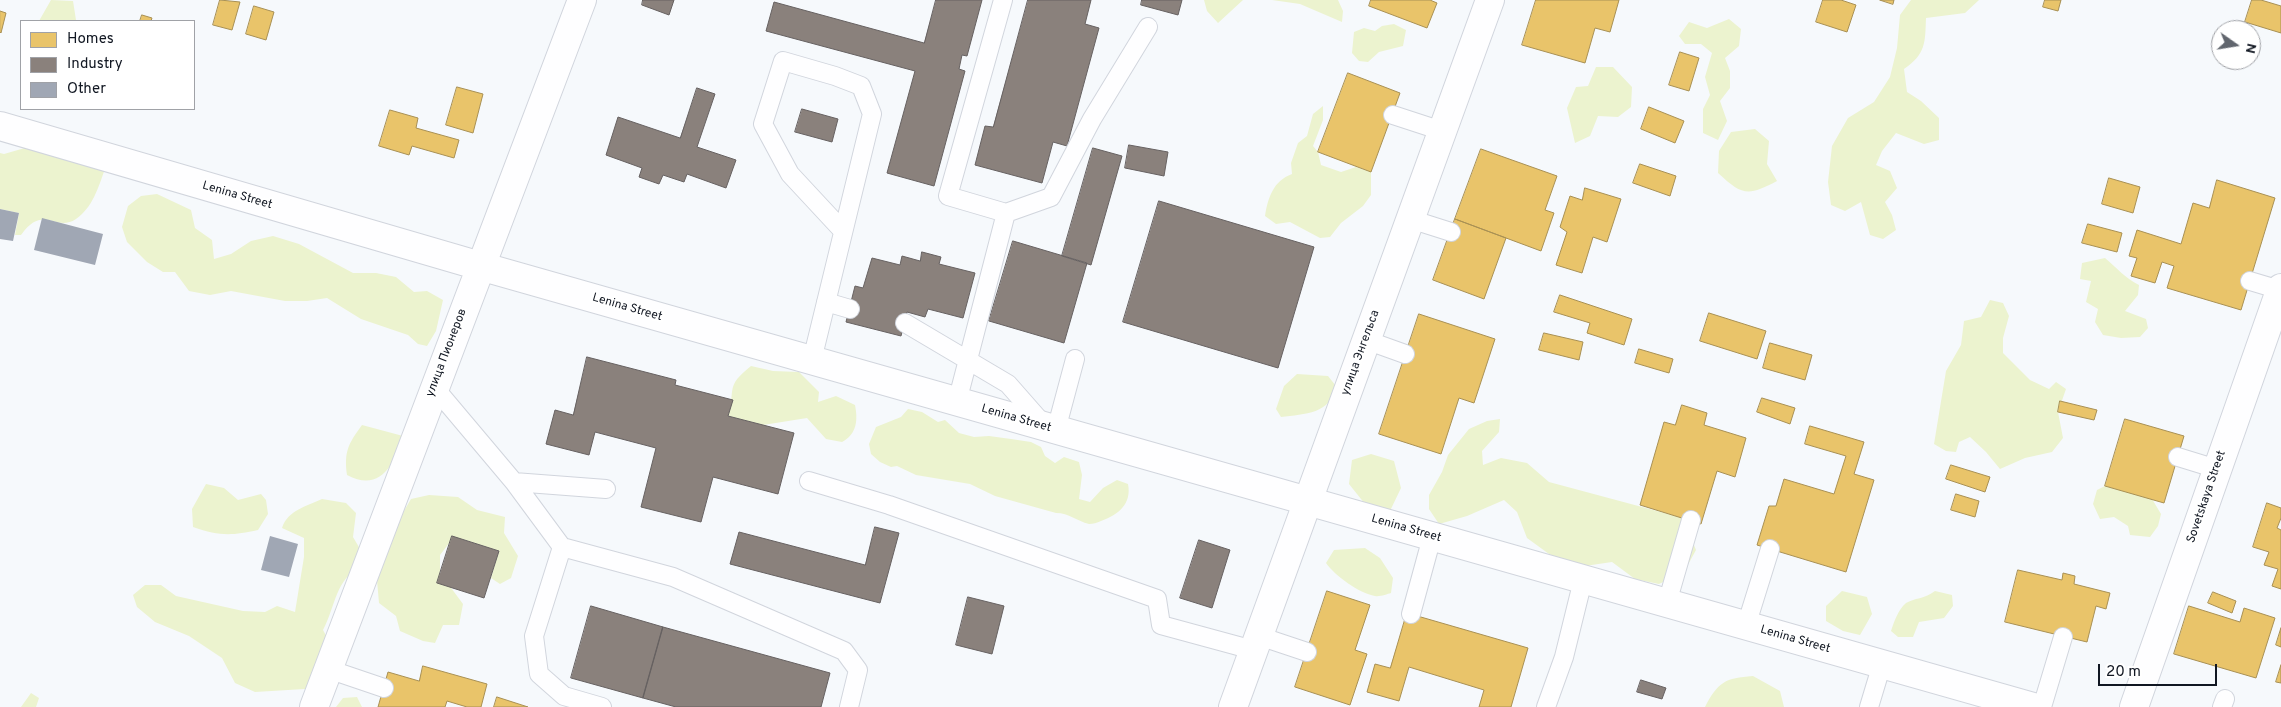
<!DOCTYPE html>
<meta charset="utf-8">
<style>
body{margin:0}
#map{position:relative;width:2281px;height:707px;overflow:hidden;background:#f6f9fc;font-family:Overpass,sans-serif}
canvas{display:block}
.legend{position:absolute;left:20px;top:20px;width:175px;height:90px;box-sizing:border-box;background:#fff;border:1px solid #a0a2a7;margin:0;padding:6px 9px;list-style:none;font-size:15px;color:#111722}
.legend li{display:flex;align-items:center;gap:10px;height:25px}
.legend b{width:25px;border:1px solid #a0a2a7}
.north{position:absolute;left:2211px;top:20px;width:50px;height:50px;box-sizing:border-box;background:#fff;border:1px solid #a0a2a7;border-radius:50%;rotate:103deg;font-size:14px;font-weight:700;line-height:20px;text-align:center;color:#111722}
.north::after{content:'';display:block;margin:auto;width:18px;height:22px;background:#61666e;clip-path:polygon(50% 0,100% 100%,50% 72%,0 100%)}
.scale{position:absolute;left:2098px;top:664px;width:119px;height:22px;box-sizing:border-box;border:2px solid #111722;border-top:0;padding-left:6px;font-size:15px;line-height:18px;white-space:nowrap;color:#111722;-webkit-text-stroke:4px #fff;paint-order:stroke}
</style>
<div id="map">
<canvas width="2281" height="707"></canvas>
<ul class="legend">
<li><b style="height:14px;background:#e9c46a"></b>Homes</li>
<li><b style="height:14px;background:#8a817c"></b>Industry</li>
<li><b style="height:14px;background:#a0a7b4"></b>Other</li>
</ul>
<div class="north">N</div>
<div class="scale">20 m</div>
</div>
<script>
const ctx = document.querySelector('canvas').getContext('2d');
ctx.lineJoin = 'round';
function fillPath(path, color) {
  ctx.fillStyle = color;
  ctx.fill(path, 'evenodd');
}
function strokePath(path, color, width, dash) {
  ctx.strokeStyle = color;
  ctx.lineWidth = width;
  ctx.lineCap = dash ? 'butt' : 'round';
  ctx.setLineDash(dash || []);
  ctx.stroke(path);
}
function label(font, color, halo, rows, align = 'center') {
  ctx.font = font + ' Overpass,sans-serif';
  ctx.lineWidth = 5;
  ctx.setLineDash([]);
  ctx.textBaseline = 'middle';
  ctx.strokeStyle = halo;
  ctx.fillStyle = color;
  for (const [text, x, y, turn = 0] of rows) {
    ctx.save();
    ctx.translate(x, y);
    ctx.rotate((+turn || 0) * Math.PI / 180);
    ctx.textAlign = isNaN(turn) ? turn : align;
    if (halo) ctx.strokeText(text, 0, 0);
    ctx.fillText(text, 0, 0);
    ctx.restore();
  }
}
fillPath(new Path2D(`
 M 51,0 L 73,1 L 76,20 L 78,21 L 39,21 Z
 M 1204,0 L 1243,0 L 1218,23 L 1207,11 Z
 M 1272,0 L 1338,0 L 1343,11 L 1342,22 L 1300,4 Z
 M 1911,0 L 1979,0 L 1965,13 L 1926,18 C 1925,43 1926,54 1904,69 L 1907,92 L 1921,101 L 1939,118 L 1939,140 L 1924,144 L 1896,133 L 1882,151 L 1876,165 L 1890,171 L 1897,188 L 1885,202 L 1892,215 L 1896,230 L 1883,239 L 1870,235 L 1861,202 L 1845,211 L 1831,205 L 1828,182 L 1832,146 L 1848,118 L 1874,102 L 1890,77 L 1897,48 L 1900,15 Z
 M 1729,19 L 1741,29 L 1739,46 L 1725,58 L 1730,71 L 1730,88 L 1720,101 L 1727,121 L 1718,140 L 1703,133 L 1703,109 L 1710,95 L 1705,77 L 1712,53 L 1701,44 L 1685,44 L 1679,36 L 1689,22 L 1707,28 Z
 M 1394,24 L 1406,30 L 1403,46 L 1379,52 L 1368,62 L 1359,61 L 1352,53 L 1354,32 L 1364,28 L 1375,31 L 1382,26 Z
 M 1596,67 L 1613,67 L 1632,87 L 1631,107 L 1618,117 L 1598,116 L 1590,136 L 1575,143 L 1567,108 L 1576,87 L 1588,86 Z
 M 1323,106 L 1323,120 L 1313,146 L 1318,152 L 1321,165 L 1341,172 L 1356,167 L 1371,172 L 1371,195 L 1363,206 L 1341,223 L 1330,237 L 1320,238 L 1290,222 L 1276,224 L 1265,216 C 1268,198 1273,181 1292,174 L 1291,163 L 1298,143 L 1307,136 L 1313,114 Z
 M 1755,129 L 1769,141 L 1767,164 L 1777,181 C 1747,197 1742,195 1718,173 L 1719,151 L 1731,132 Z
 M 49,141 L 105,169 C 98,188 93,207 76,219 C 55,233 44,203 21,235 L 15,235 L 19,213 L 0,209 L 0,153 L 4,154 Z
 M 157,194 L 191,210 L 195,228 L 212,240 L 214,259 L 231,254 L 251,241 L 273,236 L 299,244 L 353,273 L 376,273 L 396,277 L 414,292 L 427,291 L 443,300 L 436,331 L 427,346 L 418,344 L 408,335 L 361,319 L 327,298 L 307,301 L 285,301 L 231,291 L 210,295 L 189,291 L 175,272 L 163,272 L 147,262 L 127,242 L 122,227 L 128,206 L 141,196 Z
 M 2105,258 C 2117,268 2125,278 2139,285 L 2138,295 L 2125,311 L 2146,319 L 2148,328 L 2140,337 L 2121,338 L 2103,335 L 2095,322 L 2098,309 L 2086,302 L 2091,281 L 2080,279 L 2082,263 Z
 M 1990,300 L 2003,303 L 2009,316 L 2003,338 L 2003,353 L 2030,380 L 2049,389 L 2056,382 L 2066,389 L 2058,412 L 2063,438 L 2052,452 L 2025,458 L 2000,469 L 1986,452 L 1970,437 L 1959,442 L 1956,452 L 1946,451 L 1934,444 L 1946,371 L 1961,345 L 1964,321 L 1981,317 Z
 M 751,366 L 773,371 L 799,372 L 819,392 L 818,402 L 836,396 L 855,405 C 858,420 857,434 842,442 L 826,439 L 807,418 L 763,425 L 728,416 C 736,387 725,387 751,366 Z
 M 1297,374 L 1328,376 L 1336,386 C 1331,414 1305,414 1281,417 L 1276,409 L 1284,386 Z
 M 908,409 L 922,412 L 938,422 L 945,420 L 959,433 L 974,437 L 989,436 L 1011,439 L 1031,442 L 1041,447 L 1045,456 L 1055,463 L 1064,457 L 1079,462 L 1082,475 L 1079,499 L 1090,502 L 1103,488 L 1117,480 L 1128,484 C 1132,504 1118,515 1101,521 C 1097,523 1093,524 1089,524 C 1077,521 1069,513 1056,513 L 995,496 L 970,484 L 916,475 L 897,466 L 891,467 L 880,462 L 871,454 L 869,444 L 876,427 L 901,417 Z
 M 1500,419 L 1499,432 L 1482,451 L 1483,465 L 1501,458 L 1527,463 L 1549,482 L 1683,518 L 1696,550 L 1684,572 L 1659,584 L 1635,579 L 1612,562 L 1578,567 L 1549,554 L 1527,538 L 1517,512 L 1504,500 L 1467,516 L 1439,524 L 1429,509 L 1429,495 L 1442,472 L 1448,455 L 1469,429 L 1487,421 Z
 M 362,425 L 403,436 C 395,463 381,493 347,475 C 344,452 348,444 362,425 Z
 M 1371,454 L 1394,461 L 1401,488 L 1390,511 L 1365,504 L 1349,484 L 1352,460 Z
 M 206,484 L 224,488 L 238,500 L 261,494 L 266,500 L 268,514 L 258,530 C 231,536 219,536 193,527 L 192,509 Z
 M 2105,486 L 2152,499 L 2161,514 L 2158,526 L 2150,537 L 2130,535 L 2128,526 L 2114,517 L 2100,519 L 2093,504 L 2097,490 Z
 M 429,495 L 458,497 L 477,510 L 505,517 L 504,533 L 518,556 L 511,578 L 500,584 L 491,578 L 499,551 L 462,539 L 450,542 L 440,555 L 440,573 L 463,604 L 459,625 L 443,625 L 435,643 L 423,641 L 400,631 L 396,616 L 379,603 L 376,569 L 392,531 L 411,499 Z
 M 322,499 L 346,503 L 356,513 L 353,537 L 363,554 L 362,567 C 335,578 336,606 323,630 L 335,652 L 321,688 L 255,692 L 235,683 L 222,658 L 189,636 L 155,622 L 137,607 L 133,595 L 145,585 L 161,585 L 176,596 L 243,611 L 265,612 L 277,606 L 295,612 L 304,557 L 304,538 L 282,528 C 288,510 307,506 322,499 Z
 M 1365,548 L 1380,558 L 1393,578 L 1391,593 C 1387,594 1380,597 1375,596 C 1359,593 1335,576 1326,563 L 1334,550 Z
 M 1842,591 L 1867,597 L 1872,614 L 1860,635 L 1843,631 L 1826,621 L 1826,606 Z
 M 1935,591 L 1952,595 L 1953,606 L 1944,618 L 1919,622 L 1913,637 L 1898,637 L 1891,631 C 1894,622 1898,610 1906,603 C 1914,598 1925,599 1935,591 Z
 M 1753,676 L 1780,691 L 1784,707 L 1705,707 C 1718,682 1725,678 1753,676 Z
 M 31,693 L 39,698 L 36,707 L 21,707 Z
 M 357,697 L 362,707 L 336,707 L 343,698 Z`), '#ecf3cf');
const homes = new Path2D(`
 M 220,0 L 240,2 L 232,30 L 213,25 Z
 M 1371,0 L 1430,0 L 1437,3 L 1427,28 L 1369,6 Z
 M 1536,0 L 1619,0 L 1610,32 L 1595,28 L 1585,63 L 1522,45 Z
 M 1823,0 L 1841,0 L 1856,5 L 1847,32 L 1816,22 Z
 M 1880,0 L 1894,0 L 1893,4 Z
 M 2045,0 L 2061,0 L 2058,11 L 2043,7 Z
 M 2252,0 L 2261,0 L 2281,6 L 2281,33 L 2245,22 Z
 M 254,6 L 274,12 L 266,40 L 246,34 Z
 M 0,11 L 6,13 L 1,33 L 0,32 Z
 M 142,15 L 152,18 L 151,21 L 140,21 Z
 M 1680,52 L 1699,58 L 1689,91 L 1669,85 Z
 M 1348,73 L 1400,93 L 1371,172 L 1318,152 Z
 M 457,87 L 483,94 L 473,133 L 446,125 Z
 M 1649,107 L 1684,121 L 1675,143 L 1641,129 Z
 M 390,110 L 418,118 L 416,128 L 459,140 L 454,158 L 412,146 L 409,155 L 379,146 Z
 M 1481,149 L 1557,176 L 1545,210 L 1554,213 L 1541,251 L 1455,219 Z
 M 1640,164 L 1676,176 L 1670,196 L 1633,183 Z
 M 2109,178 L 2140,187 L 2133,213 L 2102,204 Z
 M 2217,180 L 2275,198 L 2241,310 L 2167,288 L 2174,266 L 2162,262 L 2155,283 L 2131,276 L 2137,258 L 2129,256 L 2137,230 L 2181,244 L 2193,203 L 2209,208 Z
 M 1585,188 L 1621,199 L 1607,242 L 1593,237 L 1582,273 L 1556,265 L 1567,232 L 1560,227 L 1570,196 L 1582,200 Z
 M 1455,219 L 1506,238 L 1484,299 L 1433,280 Z
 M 2088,224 L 2122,233 L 2117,252 L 2082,243 Z
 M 1560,295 L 1632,319 L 1624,345 L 1587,333 L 1590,323 L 1554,312 Z
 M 1709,313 L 1766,331 L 1757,359 L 1700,341 Z
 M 1419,314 L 1495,339 L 1474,403 L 1459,398 L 1441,454 L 1379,434 Z
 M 1544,333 L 1583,342 L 1579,360 L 1539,350 Z
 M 1770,343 L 1812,355 L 1805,380 L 1763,368 Z
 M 1639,349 L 1673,359 L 1669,373 L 1635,363 Z
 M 1762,398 L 1795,408 L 1790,424 L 1757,412 Z
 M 2060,401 L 2097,410 L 2094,420 L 2058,412 Z
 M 1682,405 L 1707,413 L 1704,425 L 1746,438 L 1735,477 L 1717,471 L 1701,524 L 1640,505 L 1664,422 L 1675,425 Z
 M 2125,419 L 2184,436 L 2164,503 L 2105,486 Z
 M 1810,426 L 1864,442 L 1854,474 L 1874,480 L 1846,572 L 1757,545 L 1769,506 L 1776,506 L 1784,479 L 1834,494 L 1846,456 L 1805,444 Z
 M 1951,465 L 1990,477 L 1985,492 L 1946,479 Z
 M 1956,494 L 1979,501 L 1975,517 L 1951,510 Z
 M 2267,503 L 2281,508 L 2281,518 L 2277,528 L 2281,530 L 2281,589 L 2272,586 L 2278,569 L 2264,565 L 2269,552 L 2253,547 Z
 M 2018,570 L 2062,580 L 2063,573 L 2075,576 L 2074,584 L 2110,593 L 2106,609 L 2096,606 L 2087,642 L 2005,622 Z
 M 1327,591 L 1370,605 L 1355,650 L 1367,654 L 1350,705 L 1295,687 Z
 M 2213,592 L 2236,601 L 2232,613 L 2208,603 Z
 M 2189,606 L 2240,622 L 2244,608 L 2275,618 L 2256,678 L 2174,654 Z
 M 1407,613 L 1528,648 L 1511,707 L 1479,707 L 1484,690 L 1409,667 L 1399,701 L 1367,692 L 1375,664 L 1390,668 Z
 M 2281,628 L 2281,647 L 2276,645 Z
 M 2281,665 L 2281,683 L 2276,682 Z
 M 423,666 L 487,684 L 481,707 L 467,707 L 447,701 L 445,707 L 378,707 L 388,672 L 419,681 Z
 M 497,697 L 528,707 L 494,707 Z`);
fillPath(homes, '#e9c46a');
strokePath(homes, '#a89054', 1);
const industry = new Path2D(`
 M 643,0 L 674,0 L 669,15 L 642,5 Z
 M 936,0 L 982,0 L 967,56 L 962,55 L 959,69 L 965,71 L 934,186 L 887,173 L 915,71 L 766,31 L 774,2 L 924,43 Z
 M 1028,0 L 1091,0 L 1085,24 L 1099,28 L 1067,146 L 1053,142 L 1042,183 L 975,165 L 985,126 L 993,127 Z
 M 1142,0 L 1182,0 L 1178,15 L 1141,5 Z
 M 697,88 L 715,94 L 697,147 L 736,160 L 726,188 L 687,174 L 684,182 L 663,175 L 659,184 L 639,177 L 642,168 L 606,155 L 618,117 L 680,138 Z
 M 802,109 L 838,119 L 832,142 L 795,132 Z
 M 1129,145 L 1168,152 L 1164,176 L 1125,168 Z
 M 1093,148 L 1122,156 L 1091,265 L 1062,256 Z
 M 1159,201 L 1314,247 L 1278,368 L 1123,322 Z
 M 1013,241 L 1087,263 L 1064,343 L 989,321 Z
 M 922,252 L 941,257 L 939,264 L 975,273 L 963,318 L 928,309 L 925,317 L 907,312 L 901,336 L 846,322 L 855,286 L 863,288 L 872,258 L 900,265 L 902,256 L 920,261 Z
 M 587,357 L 676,380 L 675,385 L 733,400 L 728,416 L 794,433 L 778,494 L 713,477 L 701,522 L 641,507 L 656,448 L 595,432 L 589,455 L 546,444 L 555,410 L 573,415 Z
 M 875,527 L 899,533 L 880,603 L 730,564 L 739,532 L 865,565 Z
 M 452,536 L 499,551 L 484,598 L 437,583 Z
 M 1199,540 L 1230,550 L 1212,608 L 1180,598 Z
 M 968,597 L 1004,606 L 992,654 L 956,645 Z
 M 591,606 L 663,627 L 643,698 L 571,678 Z
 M 663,627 L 830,673 L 821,707 L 676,707 L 643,698 Z
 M 1641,680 L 1666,688 L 1662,699 L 1637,692 Z`);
fillPath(industry, '#8a817c');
strokePath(industry, '#666161', 1);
fillPath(new Path2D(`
 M 0,209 L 19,213 L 13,241 L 0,239 Z
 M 42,218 L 103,234 L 95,265 L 34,250 Z
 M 270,536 L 298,544 L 289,577 L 261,570 Z`), '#a0a7b4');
const lane = new Path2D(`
 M 1393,115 L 1442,131
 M 1006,213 L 1051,197 L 1092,119 L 1148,27
 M 1410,219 L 1451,232
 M 2250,281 L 2280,290
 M 826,302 L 850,309
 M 905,323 L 1008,384 L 1044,425
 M 1366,340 L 1405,354
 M 812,360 L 872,114 L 861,86 L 835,76 L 783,61 L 763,124 L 790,174 L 843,231
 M 434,387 L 514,482 L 606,489
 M 957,402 L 1006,213 L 948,196 L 1003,0
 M 1056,430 L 1075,359
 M 2178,457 L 2217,469
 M 809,481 L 889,505 L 1157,599 L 1161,625 L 1253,650
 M 514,482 L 562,547 L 673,577 L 844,651 L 858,670 L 849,707
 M 562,547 L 534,636 L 539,674 L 564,696 L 602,707
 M 1667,603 L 1691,520
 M 1411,614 L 1432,537
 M 1746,626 L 1770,549
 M 1259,636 L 1307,652
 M 328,669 L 384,688
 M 1546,707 L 1564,657 L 1583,580
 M 1869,707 L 1882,664
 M 2042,707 L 2063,637
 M 2222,707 L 2225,699`);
const street = new Path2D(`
 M 0,126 L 480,266 L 2033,707
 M 314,707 L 582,0
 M 2134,707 L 2281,288`);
const secondary = new Path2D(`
 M 1233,707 L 1490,0`);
strokePath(lane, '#d1d5dd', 20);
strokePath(street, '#d1d5dd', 30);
strokePath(secondary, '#d1d5dd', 30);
strokePath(lane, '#fefeff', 18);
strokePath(street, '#fefeff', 28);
strokePath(secondary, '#fefeff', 28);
label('12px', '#111722', '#fff', [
 ["Lenina Street",237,196,16],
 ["Lenina Street",627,308,16],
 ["улица Пионеров",447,353,-69],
 ["улица Энгельса",1361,353,-70],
 ["Lenina Street",1016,419,16],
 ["Sovetskaya Street",2207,497,-71],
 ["Lenina Street",1406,529,16],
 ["Lenina Street",1795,640,16]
]);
</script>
